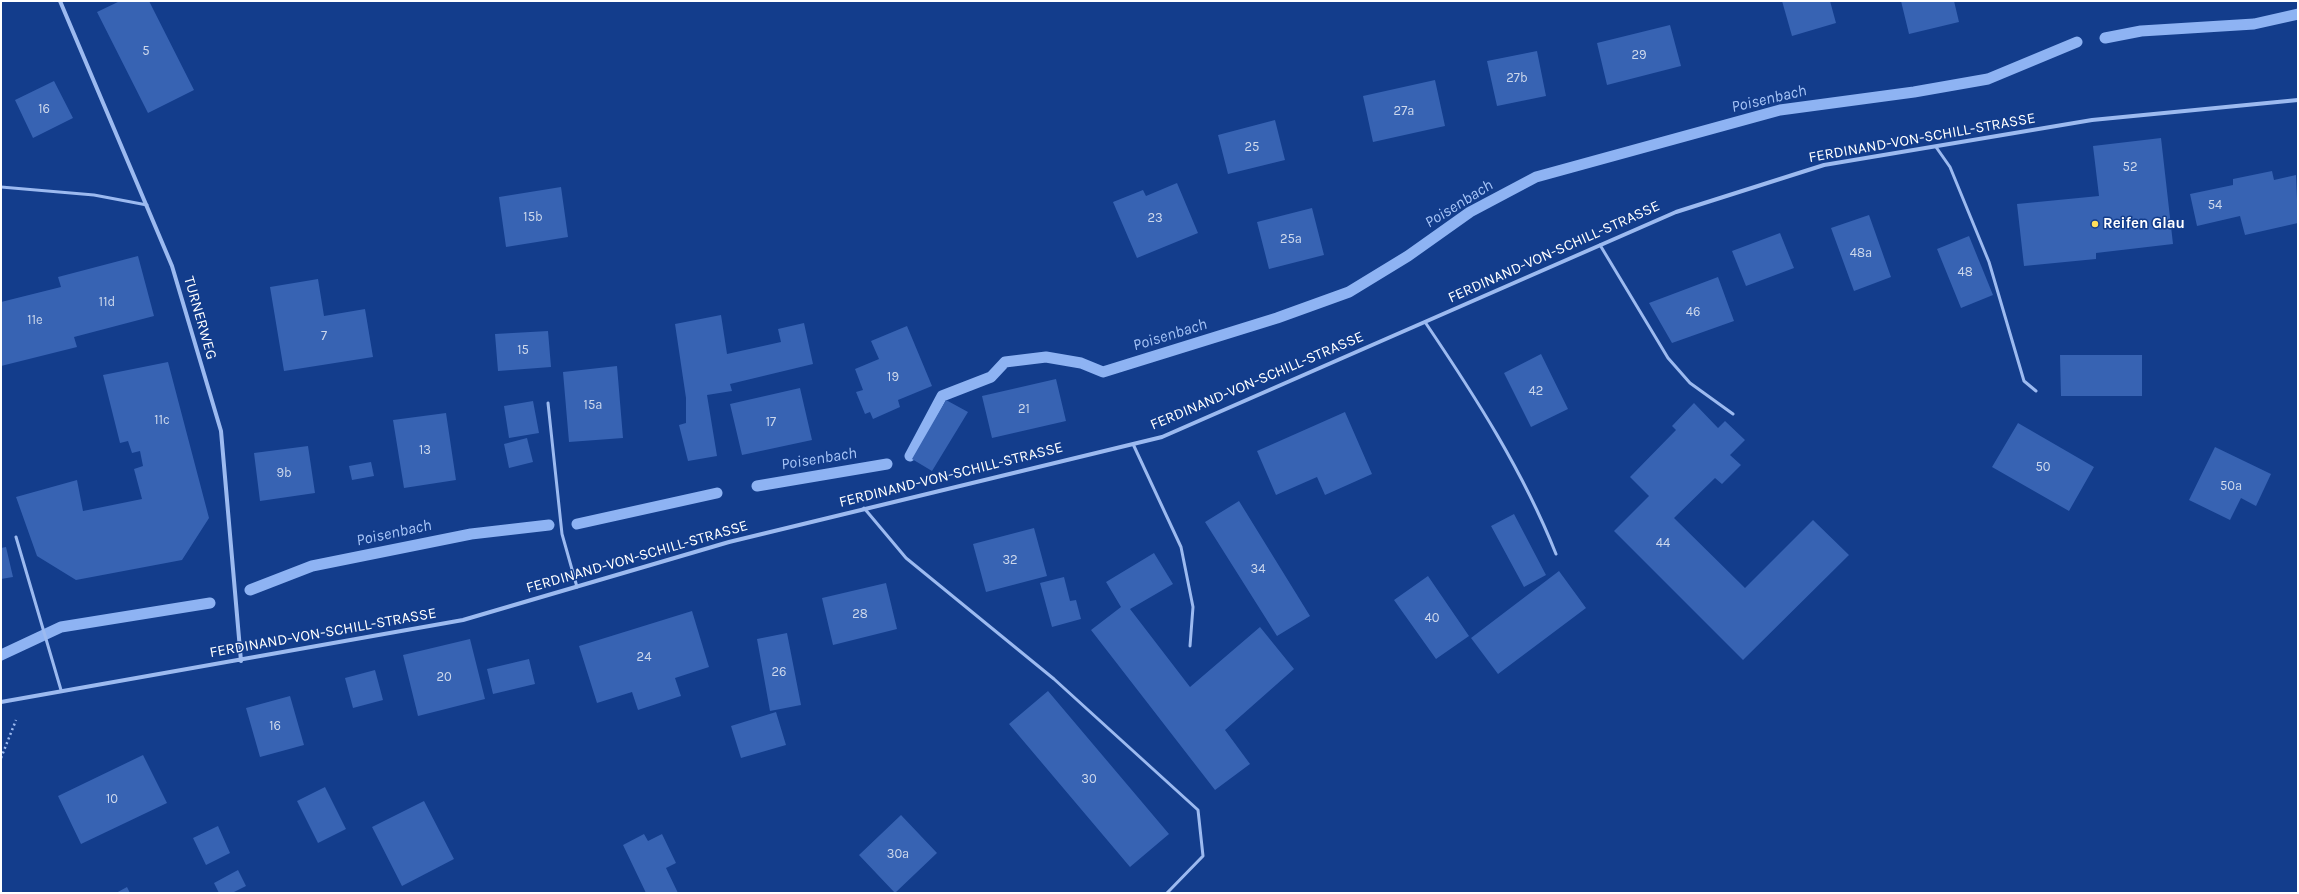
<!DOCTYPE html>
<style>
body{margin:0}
#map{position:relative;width:2299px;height:894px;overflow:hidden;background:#133d8c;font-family:Karla,sans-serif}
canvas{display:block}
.frame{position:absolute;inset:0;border:2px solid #fff;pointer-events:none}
</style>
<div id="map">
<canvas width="2299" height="894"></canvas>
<div class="frame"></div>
</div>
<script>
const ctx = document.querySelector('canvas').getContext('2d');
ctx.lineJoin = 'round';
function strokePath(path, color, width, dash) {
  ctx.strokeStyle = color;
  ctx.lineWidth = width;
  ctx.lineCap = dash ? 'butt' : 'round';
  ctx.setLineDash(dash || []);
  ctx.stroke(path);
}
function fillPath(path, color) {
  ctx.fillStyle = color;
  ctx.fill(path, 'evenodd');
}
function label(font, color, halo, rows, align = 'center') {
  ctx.font = font + ' Karla,sans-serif';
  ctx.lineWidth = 3;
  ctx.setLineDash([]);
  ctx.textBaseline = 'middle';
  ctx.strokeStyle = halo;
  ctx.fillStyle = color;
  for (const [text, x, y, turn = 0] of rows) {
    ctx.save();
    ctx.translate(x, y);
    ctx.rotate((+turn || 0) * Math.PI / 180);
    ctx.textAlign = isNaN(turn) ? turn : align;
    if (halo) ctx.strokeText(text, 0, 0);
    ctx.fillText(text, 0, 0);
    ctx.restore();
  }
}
strokePath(new Path2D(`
 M 2105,38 L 2141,31 L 2254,24 L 2298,14
 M 910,456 L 942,396 L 991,377 L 1005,362 L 1046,357 L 1081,363 L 1103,372 L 1277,318 L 1349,292 L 1408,256 L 1470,212 L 1536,177 L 1780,110 L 1914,92 L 1988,79 L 2077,42
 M 757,486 L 887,464
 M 577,524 L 717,493
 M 250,590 L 312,566 L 471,534 L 549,525
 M 1,655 L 61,627 L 210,603`), '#8eb3f3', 11);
fillPath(new Path2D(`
 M 120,1 L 149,1 L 194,90 L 148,113 L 97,12 Z
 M 1782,1 L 1830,1 L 1836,23 L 1792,36 Z
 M 1901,1 L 1954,1 L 1959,22 L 1909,34 Z
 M 1670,25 L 1681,66 L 1607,85 L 1597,43 Z
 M 1537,51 L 1546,96 L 1497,106 L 1487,61 Z
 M 1435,80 L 1445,126 L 1373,142 L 1363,96 Z
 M 54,81 L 73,118 L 33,138 L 15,100 Z
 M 1275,120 L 1285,160 L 1228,174 L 1218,135 Z
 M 2161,138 L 2173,244 L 2096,253 L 2096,259 L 2024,266 L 2017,204 L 2099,196 L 2093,146 Z
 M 2272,171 L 2274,180 L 2296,175 L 2298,223 L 2245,235 L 2240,216 L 2197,226 L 2190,194 L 2233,185 L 2233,179 Z
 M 1177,183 L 1198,233 L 1137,258 L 1113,202 L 1143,190 L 1146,196 Z
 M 561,187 L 568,237 L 506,247 L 499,197 Z
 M 1312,208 L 1324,255 L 1269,269 L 1257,222 Z
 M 1869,215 L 1891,277 L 1854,291 L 1831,228 Z
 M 1780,233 L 1794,268 L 1746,286 L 1732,251 Z
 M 1969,236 L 1993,295 L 1961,308 L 1937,249 Z
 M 138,256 L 154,316 L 74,337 L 77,347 L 1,366 L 1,302 L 61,287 L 58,277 Z
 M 1718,277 L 1734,321 L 1672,343 L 1649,303 Z
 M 318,279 L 324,316 L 365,309 L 373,357 L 284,371 L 270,287 Z
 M 721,315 L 727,354 L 781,342 L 778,329 L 804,323 L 813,364 L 730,384 L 732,391 L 707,395 L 717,456 L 688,461 L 679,425 L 686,423 L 686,398 L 675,324 Z
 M 907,326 L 932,386 L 898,400 L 900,407 L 873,419 L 870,412 L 865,414 L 856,392 L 863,390 L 855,369 L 879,359 L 871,341 Z
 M 548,331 L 551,367 L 498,371 L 495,334 Z
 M 1541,354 L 1568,409 L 1531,427 L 1504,373 Z
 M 2060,355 L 2142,355 L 2142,396 L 2061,396 Z
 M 168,362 L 209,518 L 182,560 L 76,580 L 37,556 L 16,497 L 77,480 L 83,511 L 142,499 L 134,469 L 143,466 L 140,451 L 132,453 L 128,441 L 120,443 L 103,375 Z
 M 617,366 L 623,438 L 569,442 L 563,372 Z
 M 1056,379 L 1066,421 L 992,438 L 982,396 Z
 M 800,388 L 812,440 L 742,455 L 730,404 Z
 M 946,400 L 968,412 L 932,471 L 912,459 Z
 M 533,401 L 539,433 L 509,438 L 504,406 Z
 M 1694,403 L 1718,428 L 1725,421 L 1745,440 L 1730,455 L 1741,465 L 1722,484 L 1715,478 L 1674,518 L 1745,588 L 1813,520 L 1849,555 L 1743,660 L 1614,531 L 1649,496 L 1630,477 L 1676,430 L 1672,426 Z
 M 1345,412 L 1372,474 L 1325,495 L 1317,477 L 1276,495 L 1257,451 Z
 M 446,413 L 456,480 L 404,488 L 393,420 Z
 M 2018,423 L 2094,467 L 2069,511 L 1992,467 Z
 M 527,438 L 533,462 L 509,468 L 504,444 Z
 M 308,446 L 315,493 L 260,501 L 254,453 Z
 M 2215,447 L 2271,474 L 2256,506 L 2241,498 L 2230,520 L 2189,500 Z
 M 371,462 L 374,476 L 352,480 L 349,466 Z
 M 1239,501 L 1310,616 L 1277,636 L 1205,522 Z
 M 1514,514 L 1546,575 L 1524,587 L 1491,526 Z
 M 1034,528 L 1047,576 L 986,592 L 973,544 Z
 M 6,547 L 13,577 L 1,579 L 1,548 Z
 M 1154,553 L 1173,584 L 1130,609 L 1190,687 L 1260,627 L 1294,669 L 1225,730 L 1250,764 L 1215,790 L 1091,630 L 1121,607 L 1106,582 Z
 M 1559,571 L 1586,608 L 1498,674 L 1471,638 Z
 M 1428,576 L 1469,636 L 1436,659 L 1394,600 Z
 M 1064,577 L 1070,601 L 1076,600 L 1081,619 L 1052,627 L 1040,583 Z
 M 886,583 L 897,629 L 833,645 L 822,598 Z
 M 692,611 L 709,667 L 675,678 L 681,696 L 638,710 L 632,692 L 597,703 L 579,646 Z
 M 787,633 L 801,705 L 770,711 L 757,639 Z
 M 470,639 L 485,699 L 418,716 L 403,655 Z
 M 529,659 L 535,684 L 493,694 L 487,669 Z
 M 375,670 L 383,700 L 353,708 L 345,678 Z
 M 1048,691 L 1169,834 L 1130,867 L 1009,724 Z
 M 290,696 L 304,745 L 260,757 L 246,708 Z
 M 776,712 L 786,745 L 741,758 L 731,726 Z
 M 143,755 L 167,803 L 81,844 L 58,796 Z
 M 325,787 L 346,829 L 318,843 L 297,801 Z
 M 424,801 L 454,859 L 402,886 L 372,827 Z
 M 901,815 L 937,853 L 895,893 L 859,855 Z
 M 218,826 L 230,853 L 206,865 L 193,838 Z
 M 644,834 L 648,841 L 662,834 L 676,863 L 666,868 L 678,893 L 646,893 L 623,845 Z
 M 238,870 L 246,886 L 232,893 L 219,893 L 214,883 Z
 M 127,887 L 130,893 L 116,893 Z`), '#3763b3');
strokePath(new Path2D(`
 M 1,758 L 16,720`), '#9cbaf0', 2.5, [2, 3]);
strokePath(new Path2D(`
 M 1936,147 L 1950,167 L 1989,262 L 2024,381 L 2036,391
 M 1,187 L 94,195 L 147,205
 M 1600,245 L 1668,358 L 1690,383 L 1733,414
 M 1425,322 C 1475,396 1523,471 1556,554
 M 548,403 L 562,534 L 577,587
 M 1133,444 L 1181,547 L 1193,607 L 1190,646
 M 864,508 L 906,558 L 1054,679 L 1198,810 L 1203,856 L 1167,893
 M 16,537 L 61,690`), '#9cbaf0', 3);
strokePath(new Path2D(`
 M 60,1 L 172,266 L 221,431 L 241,661
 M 1,702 L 463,620 L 729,542 L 1162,437 L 1676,212 L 1824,165 L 2092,120 L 2298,100`), '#9cbaf0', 4);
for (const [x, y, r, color] of [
 [2095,224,4,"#ffdf5b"]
]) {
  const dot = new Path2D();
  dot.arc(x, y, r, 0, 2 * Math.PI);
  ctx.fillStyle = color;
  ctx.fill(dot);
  strokePath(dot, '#133d8c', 1.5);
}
label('13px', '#cdd8ec', null, [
 ["5",146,51],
 ["29",1639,55],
 ["27b",1517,78],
 ["16",44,109],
 ["27a",1404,111],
 ["25",1252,147],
 ["52",2130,167],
 ["54",2215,205],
 ["15b",533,217],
 ["23",1155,218],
 ["25a",1291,239],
 ["48a",1861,253],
 ["48",1965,272],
 ["11d",107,302],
 ["46",1693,312],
 ["11e",35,320],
 ["7",324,336],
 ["15",523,350],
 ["19",893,377],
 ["42",1536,391],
 ["15a",593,405],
 ["21",1024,409],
 ["11c",162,420],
 ["17",771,422],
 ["13",425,450],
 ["50",2043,467],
 ["9b",284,473],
 ["50a",2231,486],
 ["44",1663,543],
 ["32",1010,560],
 ["34",1258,569],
 ["28",860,614],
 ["40",1432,618],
 ["24",644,657],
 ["26",779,672],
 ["20",444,677],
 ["16",275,726],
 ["30",1089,779],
 ["10",112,799],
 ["30a",898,854]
]);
label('15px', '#fff', '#133d8c', [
 ["FERDINAND-VON-SCHILL-STRASSE",1922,138,-10],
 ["FERDINAND-VON-SCHILL-STRASSE",1554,252,-24],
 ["TURNERWEG",200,318,74],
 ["FERDINAND-VON-SCHILL-STRASSE",1257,381,-23],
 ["FERDINAND-VON-SCHILL-STRASSE",951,475,-14],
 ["FERDINAND-VON-SCHILL-STRASSE",637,557,-16],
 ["FERDINAND-VON-SCHILL-STRASSE",323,633,-10]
]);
label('bold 15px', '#fff', '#133d8c', [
 ["Reifen Glau",2103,224]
], 'left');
label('italic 16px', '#a7c5f8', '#133d8c', [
 ["Poisenbach",1769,99,-13],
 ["Poisenbach",1459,204,-32],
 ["Poisenbach",1170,335,-17],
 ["Poisenbach",819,459,-9],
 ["Poisenbach",394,533,-12]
]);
</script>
